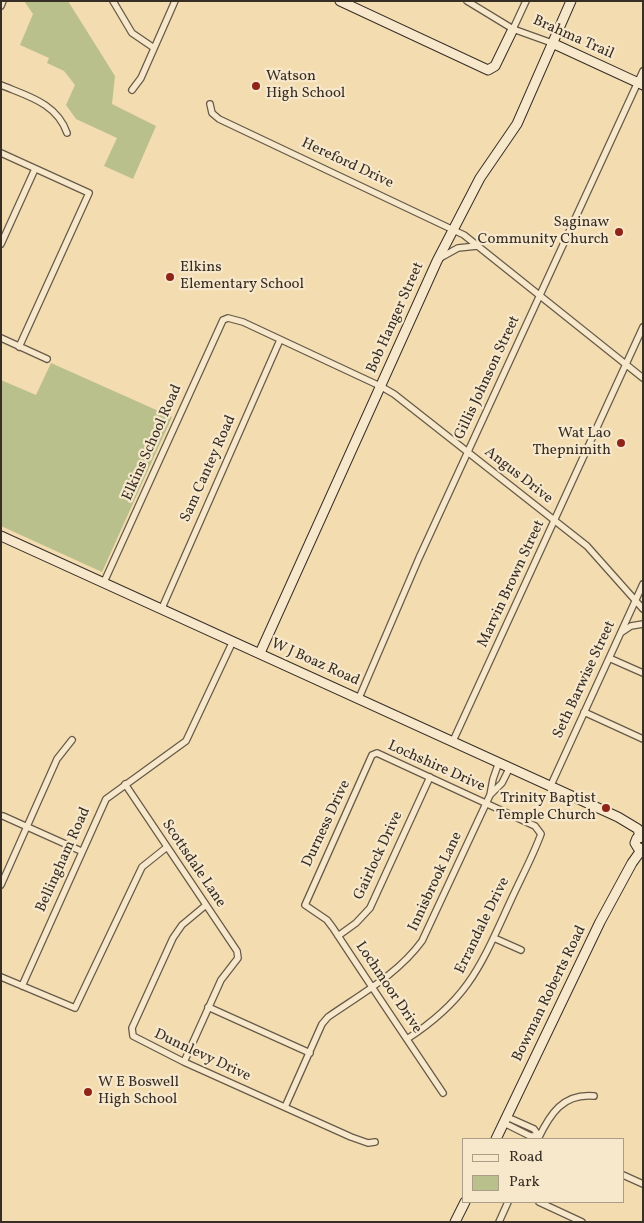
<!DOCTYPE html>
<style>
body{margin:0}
#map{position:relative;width:644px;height:1223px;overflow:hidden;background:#f3dcb0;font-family:Vollkorn,serif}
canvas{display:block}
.frame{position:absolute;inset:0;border:2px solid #372e25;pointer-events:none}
.legend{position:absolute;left:462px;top:1138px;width:162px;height:65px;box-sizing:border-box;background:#f7e8cc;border:1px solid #aa9e89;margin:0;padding:6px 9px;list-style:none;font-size:15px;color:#372e25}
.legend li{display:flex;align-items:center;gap:10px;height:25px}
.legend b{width:25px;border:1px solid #aa9e89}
</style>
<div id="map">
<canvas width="644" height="1223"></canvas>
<div class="frame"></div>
<ul class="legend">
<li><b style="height:6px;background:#f7e8cc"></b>Road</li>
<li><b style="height:14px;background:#bac08c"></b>Park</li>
</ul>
</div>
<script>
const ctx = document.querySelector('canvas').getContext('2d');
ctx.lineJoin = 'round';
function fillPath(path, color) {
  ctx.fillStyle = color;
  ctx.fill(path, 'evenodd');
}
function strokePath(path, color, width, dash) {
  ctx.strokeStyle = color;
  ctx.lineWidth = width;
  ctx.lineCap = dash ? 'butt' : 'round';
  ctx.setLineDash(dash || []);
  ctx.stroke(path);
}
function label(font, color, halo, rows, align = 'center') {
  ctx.font = font + ' Vollkorn,serif';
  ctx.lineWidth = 4.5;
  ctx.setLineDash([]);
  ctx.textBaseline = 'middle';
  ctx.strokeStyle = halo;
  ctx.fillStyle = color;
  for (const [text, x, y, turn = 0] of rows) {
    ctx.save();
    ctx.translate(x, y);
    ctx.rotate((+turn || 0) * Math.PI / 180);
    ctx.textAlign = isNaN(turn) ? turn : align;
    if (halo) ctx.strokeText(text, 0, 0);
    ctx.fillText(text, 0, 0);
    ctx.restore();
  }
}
fillPath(new Path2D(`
 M 24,1 L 68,1 L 115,76 L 112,104 L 156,126 L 133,179 L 104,166 L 117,138 L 76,119 L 66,105 L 75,85 L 64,71 L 47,63 L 49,58 L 20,45 L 33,14 Z
 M 51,363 L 172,417 L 102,572 L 1,526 L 1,380 L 36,395 Z`), '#bac08c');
const street = new Path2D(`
 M 113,1 L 132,33 L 154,48
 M 467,1 L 513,29 L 552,43
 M 1,6 L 3,1
 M 513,29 L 526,1
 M 1,85 C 27,96 57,103 67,133
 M 132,90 L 141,78 L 175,1
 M 210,104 L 212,113 L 219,119 L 464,235 L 643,378
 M 1,153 L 89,193 L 19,347
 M 1,244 L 35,169
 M 440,258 L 458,248 L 477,246
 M 1,338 L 47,359
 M 104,582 L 223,320 L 228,318 L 243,322 L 380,386 L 394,394 L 587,546 L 643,609
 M 162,608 L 280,340
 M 622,632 L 631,626 L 643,624
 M 609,658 L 643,673
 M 359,698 L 419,558 L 643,71
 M 584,712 L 643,739
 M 453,741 L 643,327
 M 125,784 L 237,951 L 238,958 L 221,980 L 184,1062
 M 551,785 L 643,584
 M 490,795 L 502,783 L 510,767
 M 3,816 L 81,851
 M 1,885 L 57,759 L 72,740
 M 206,905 L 182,925 L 173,938 L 132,1028 L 133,1036 L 184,1062 L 351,1137 L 368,1143 L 375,1142
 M 338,936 L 356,923 L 370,908 L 430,777
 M 494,938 L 521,950
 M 1,977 L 75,1008 L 142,867 L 167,847
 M 22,986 L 106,799 L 186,741 L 233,641
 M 208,1007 L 310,1053
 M 407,1039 C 469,999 481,965 511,900 C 521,878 533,856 541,834 L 535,826 L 377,753 L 372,755 L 305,905 L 327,920 L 333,928 C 369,983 406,1038 443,1093
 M 285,1107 L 322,1024 L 328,1017 C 361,994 398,974 422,941 L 490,795 L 493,779 L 499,762
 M 504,1123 L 530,1136 L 539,1136 L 534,1129 L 507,1117
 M 538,1139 C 550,1114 563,1093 594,1096
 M 623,1175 L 643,1184
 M 539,1202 L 582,1222
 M 499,1222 L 508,1202`);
const secondary = new Path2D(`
 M 340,1 L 488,70 L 495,66 L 513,29
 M 552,43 L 643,85
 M 1,536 L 618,817 L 638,829 L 640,837
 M 260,653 L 437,261 L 480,178 L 517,124 L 571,1
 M 643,837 L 637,838 L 635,843 L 638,848 L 643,849
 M 496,1139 L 600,922 L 632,863 L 642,849
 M 455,1222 L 465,1202`);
strokePath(street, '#665a48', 8);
strokePath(secondary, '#372e25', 11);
strokePath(street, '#f7e8cc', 5.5);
strokePath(secondary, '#f7e8cc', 9);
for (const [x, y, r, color] of [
 [256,86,5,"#8f2418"],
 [619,232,5,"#8f2418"],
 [170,277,5,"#8f2418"],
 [621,443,5,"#8f2418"],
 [606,808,5,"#8f2418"],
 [88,1092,5,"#8f2418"]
]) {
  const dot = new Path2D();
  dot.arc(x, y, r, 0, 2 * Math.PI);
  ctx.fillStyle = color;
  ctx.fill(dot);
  strokePath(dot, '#f7e8cc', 2);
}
label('15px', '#372e25', '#f7e8cc', [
 ["Brahma Trail",573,38,24],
 ["Hereford Drive",347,164,25],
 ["Bob Hanger Street",396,318,-66],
 ["Gillis Johnson Street",488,378,-65],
 ["Elkins School Road",153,443,-66],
 ["Sam Cantey Road",209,469,-66],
 ["Angus Drive",518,476,38],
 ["Marvin Brown Street",512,584,-65],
 ["W J Boaz Road",315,663,24],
 ["Seth Barwise Street",585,680,-65],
 ["Lochshire Drive",436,767,24],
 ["Durness Drive",327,824,-65],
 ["Gairlock Drive",379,856,-65],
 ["Bellingham Road",64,860,-66],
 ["Scottsdale Lane",193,864,56],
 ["Innisbrook Lane",436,882,-65],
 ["Errandale Drive",483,926,-64],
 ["Lochmoor Drive",388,988,56],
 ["Bowman Roberts Road",550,994,-64],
 ["Dunnlevy Drive",202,1056,25]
]);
label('15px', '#372e25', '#f7e8cc', [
 ["Watson",266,77],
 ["High School",266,94],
 ["Saginaw",609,223,"right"],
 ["Community Church",609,240,"right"],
 ["Elkins",180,268],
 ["Elementary School",180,285],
 ["Wat Lao",611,434,"right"],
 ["Thepnimith",611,451,"right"],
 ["Trinity Baptist",596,799,"right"],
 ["Temple Church",596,816,"right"],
 ["W E Boswell",98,1083],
 ["High School",98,1100]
], 'left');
</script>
